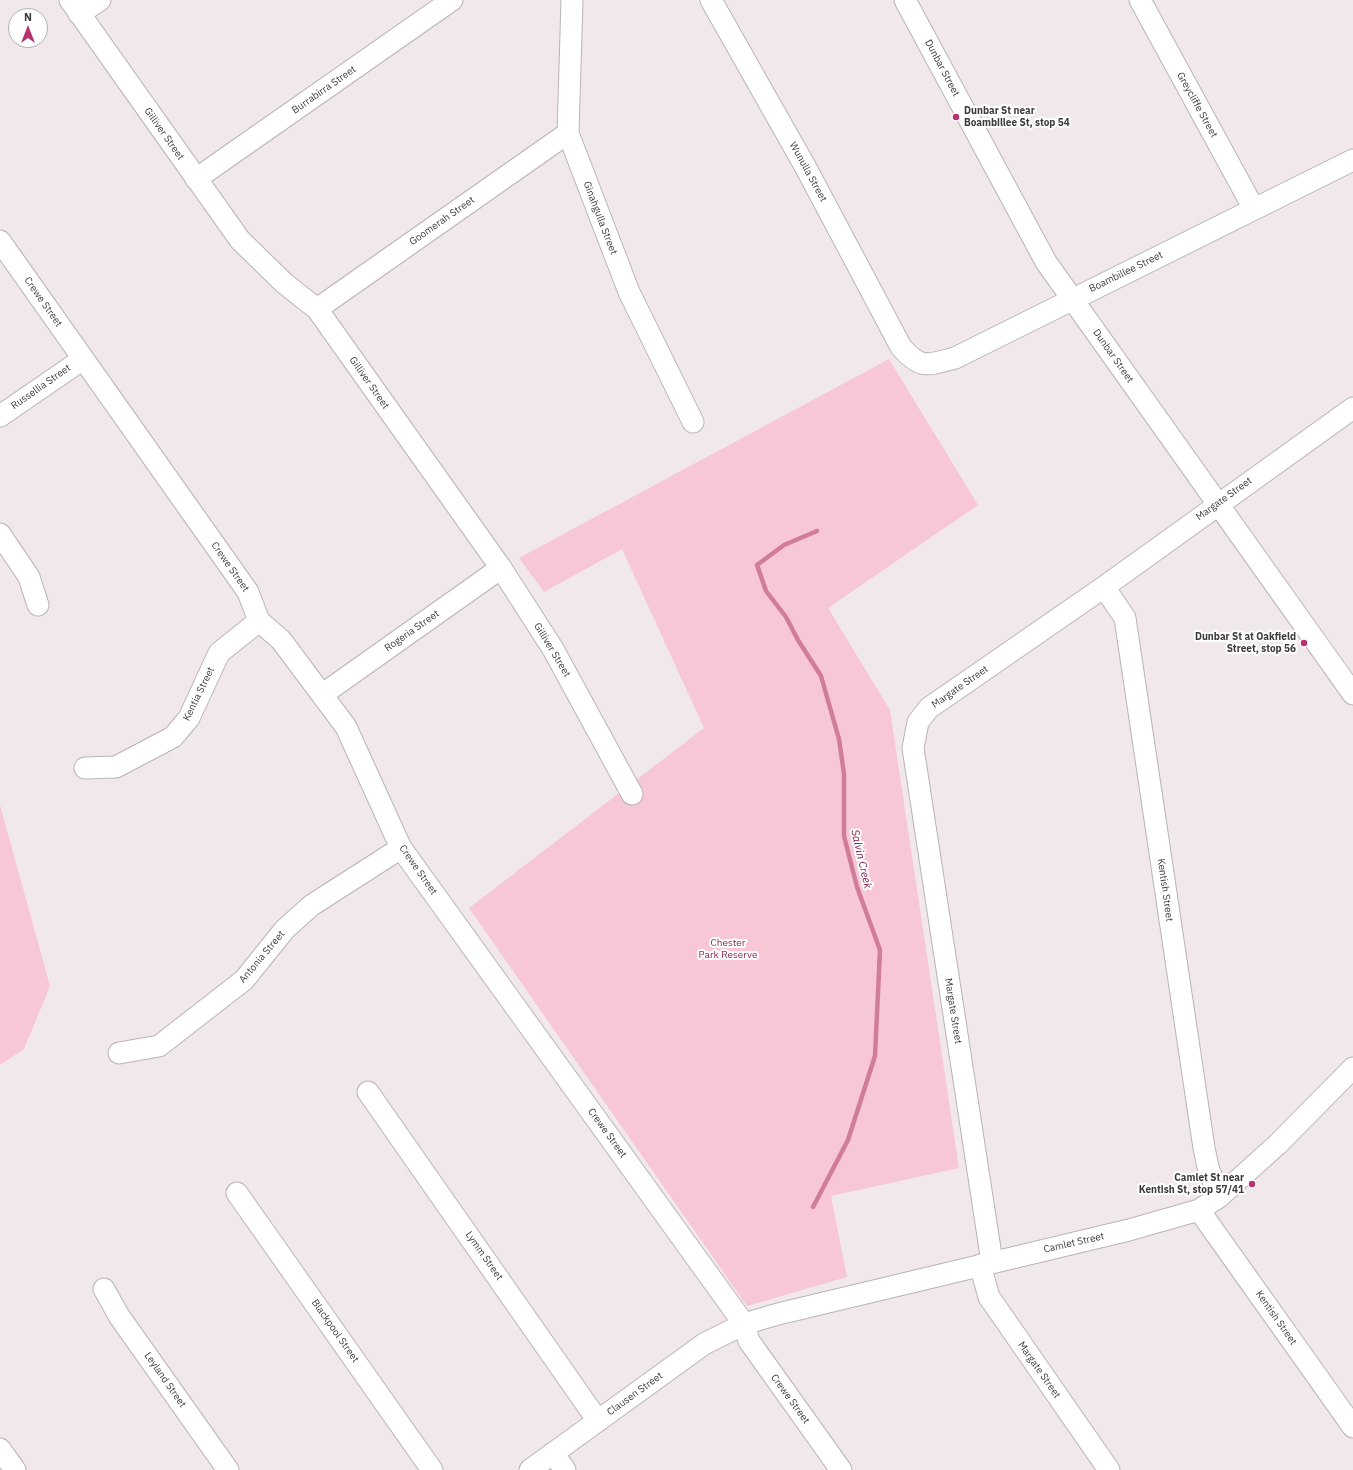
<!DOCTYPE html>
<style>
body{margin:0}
#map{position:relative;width:1353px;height:1470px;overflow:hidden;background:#f0e8ea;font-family:"IBM Plex Sans",sans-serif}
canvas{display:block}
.north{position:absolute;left:8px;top:8px;width:40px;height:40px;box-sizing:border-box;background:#fff;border:1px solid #b1b0b1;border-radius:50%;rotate:0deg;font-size:11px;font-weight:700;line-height:16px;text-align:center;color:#3d3a3b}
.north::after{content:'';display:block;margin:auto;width:14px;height:18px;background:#b9306e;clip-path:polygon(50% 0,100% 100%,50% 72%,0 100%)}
</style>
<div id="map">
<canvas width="1353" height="1470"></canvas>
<div class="north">N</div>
</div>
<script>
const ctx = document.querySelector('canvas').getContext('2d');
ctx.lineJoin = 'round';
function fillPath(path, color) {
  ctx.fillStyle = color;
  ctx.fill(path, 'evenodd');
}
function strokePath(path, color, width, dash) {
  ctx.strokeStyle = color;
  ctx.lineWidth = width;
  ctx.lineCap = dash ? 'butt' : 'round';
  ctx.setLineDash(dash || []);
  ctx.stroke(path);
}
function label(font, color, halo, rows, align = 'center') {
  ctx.font = font + ' "IBM Plex Sans",sans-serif';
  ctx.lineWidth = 4;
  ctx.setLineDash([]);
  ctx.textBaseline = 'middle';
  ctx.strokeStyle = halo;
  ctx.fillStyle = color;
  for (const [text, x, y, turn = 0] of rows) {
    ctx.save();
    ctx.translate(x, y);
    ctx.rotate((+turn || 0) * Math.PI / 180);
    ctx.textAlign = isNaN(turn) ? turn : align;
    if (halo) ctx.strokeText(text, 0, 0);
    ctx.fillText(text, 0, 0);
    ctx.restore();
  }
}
fillPath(new Path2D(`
 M 889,359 L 978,505 L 828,608 L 890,710 L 959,1168 L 831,1196 L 847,1277 L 747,1306 L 469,908 L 704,728 L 622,549 L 544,592 L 519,558 Z
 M 0,805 L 50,986 L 24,1049 L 0,1065 Z`), '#f8c7d6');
strokePath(new Path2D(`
 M 813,1207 L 848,1140 L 875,1056 L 880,950 L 857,887 L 844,836 L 844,774 L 839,739 L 821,676 L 798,640 L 786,617 L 766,591 L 757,565 L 784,545 L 817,531`), '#d07d9a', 4.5);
const minor = new Path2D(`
 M 70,0 L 240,240 L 284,283 L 317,309 L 501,568 L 553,649 L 632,794
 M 572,0 L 568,133 L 629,292 L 693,422
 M 711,0 L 806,168 L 901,347 C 921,370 928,365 955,358 L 1353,160
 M 905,0 L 1046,262 L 1353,694
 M 1140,0 L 1254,209
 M 79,14 L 100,0
 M 196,179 L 452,0
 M 0,241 L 248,592 L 259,621 L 281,640 L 346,727 L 401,848 L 744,1324 L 749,1341 L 841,1470
 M 317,309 L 568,133
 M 0,416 L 83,359
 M 0,534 L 29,577 L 38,605
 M 1104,587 L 1125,618 L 1204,1148 L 1208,1167 L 1219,1197
 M 323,694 L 501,568
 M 85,768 L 116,767 L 173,737 L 189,718 L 219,653 L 259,621
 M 119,1053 L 159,1046 L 244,980 L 285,929 L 312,905 L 401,848
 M 368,1092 L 598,1421
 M 237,1193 L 432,1470
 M 1199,1210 L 1353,1427
 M 992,1262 L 913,748 L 918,722 L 929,708 L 1104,587 L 1353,408
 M 980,1265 L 989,1297 L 1109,1470
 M 104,1289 L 119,1316 L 228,1470
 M 0,1449 L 15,1470
 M 553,1453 L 565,1470
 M 530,1470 L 704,1344 L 744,1324 L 778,1314 L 1129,1230 L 1199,1210 L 1219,1197 L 1278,1144 L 1353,1068`);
strokePath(minor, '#bbb3b5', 23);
strokePath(minor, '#fff', 21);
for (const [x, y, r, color] of [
 [956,117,4,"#b9306e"],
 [1304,643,4,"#b9306e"],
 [1252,1184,4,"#b9306e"]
]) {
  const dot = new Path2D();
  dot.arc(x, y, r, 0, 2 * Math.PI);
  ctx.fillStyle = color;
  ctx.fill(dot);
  strokePath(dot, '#fff', 1.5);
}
label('10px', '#3d3a3b', '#fff', [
 ["Dunbar Street",942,68,62],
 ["Burrabirra Street",324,90,-35],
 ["Greycliffe Street",1197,105,61],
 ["Gilliver Street",164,134,55],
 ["Wunulla Street",808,172,61],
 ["Ginahgulla Street",600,218,69],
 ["Goomerah Street",442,221,-35],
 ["Boambillee Street",1126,272,-26],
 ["Crewe Street",43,302,55],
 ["Dunbar Street",1113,356,55],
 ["Gilliver Street",369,383,55],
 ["Russellia Street",41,387,-35],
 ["Margate Street",1224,499,-36],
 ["Crewe Street",230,567,55],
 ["Rogeria Street",412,631,-35],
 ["Gilliver Street",552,650,59],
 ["Margate Street",960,687,-35],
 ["Kentia Street",199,694,-64],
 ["Crewe Street",418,870,55],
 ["Kentish Street",1165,890,82],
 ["Antonia Street",262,957,-50],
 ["Margate Street",953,1011,81],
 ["Crewe Street",607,1133,54],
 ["Camlet Street",1074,1243,-13],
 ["Lymm Street",484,1256,55],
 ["Kentish Street",1276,1318,55],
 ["Blackpool Street",335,1331,55],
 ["Margate Street",1039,1370,55],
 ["Leyland Street",165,1380,55],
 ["Clausen Street",635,1394,-36],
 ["Crewe Street",790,1399,54]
]);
label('bold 10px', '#3d3a3b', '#fff', [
 ["Dunbar St near",964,111,"left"],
 ["Boambillee St, stop 54",964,123,"left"],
 ["Dunbar St at Oakfield",1296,637],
 ["Street, stop 56",1296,649],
 ["Camlet St near",1244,1178],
 ["Kentish St, stop 57/41",1244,1190]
], 'right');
label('10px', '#8a2853', '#fff', [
 ["Chester",728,943],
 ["Park Reserve",728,955]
]);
label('italic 11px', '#771443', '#fff', [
 ["Salvin Creek",861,859,77]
]);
</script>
